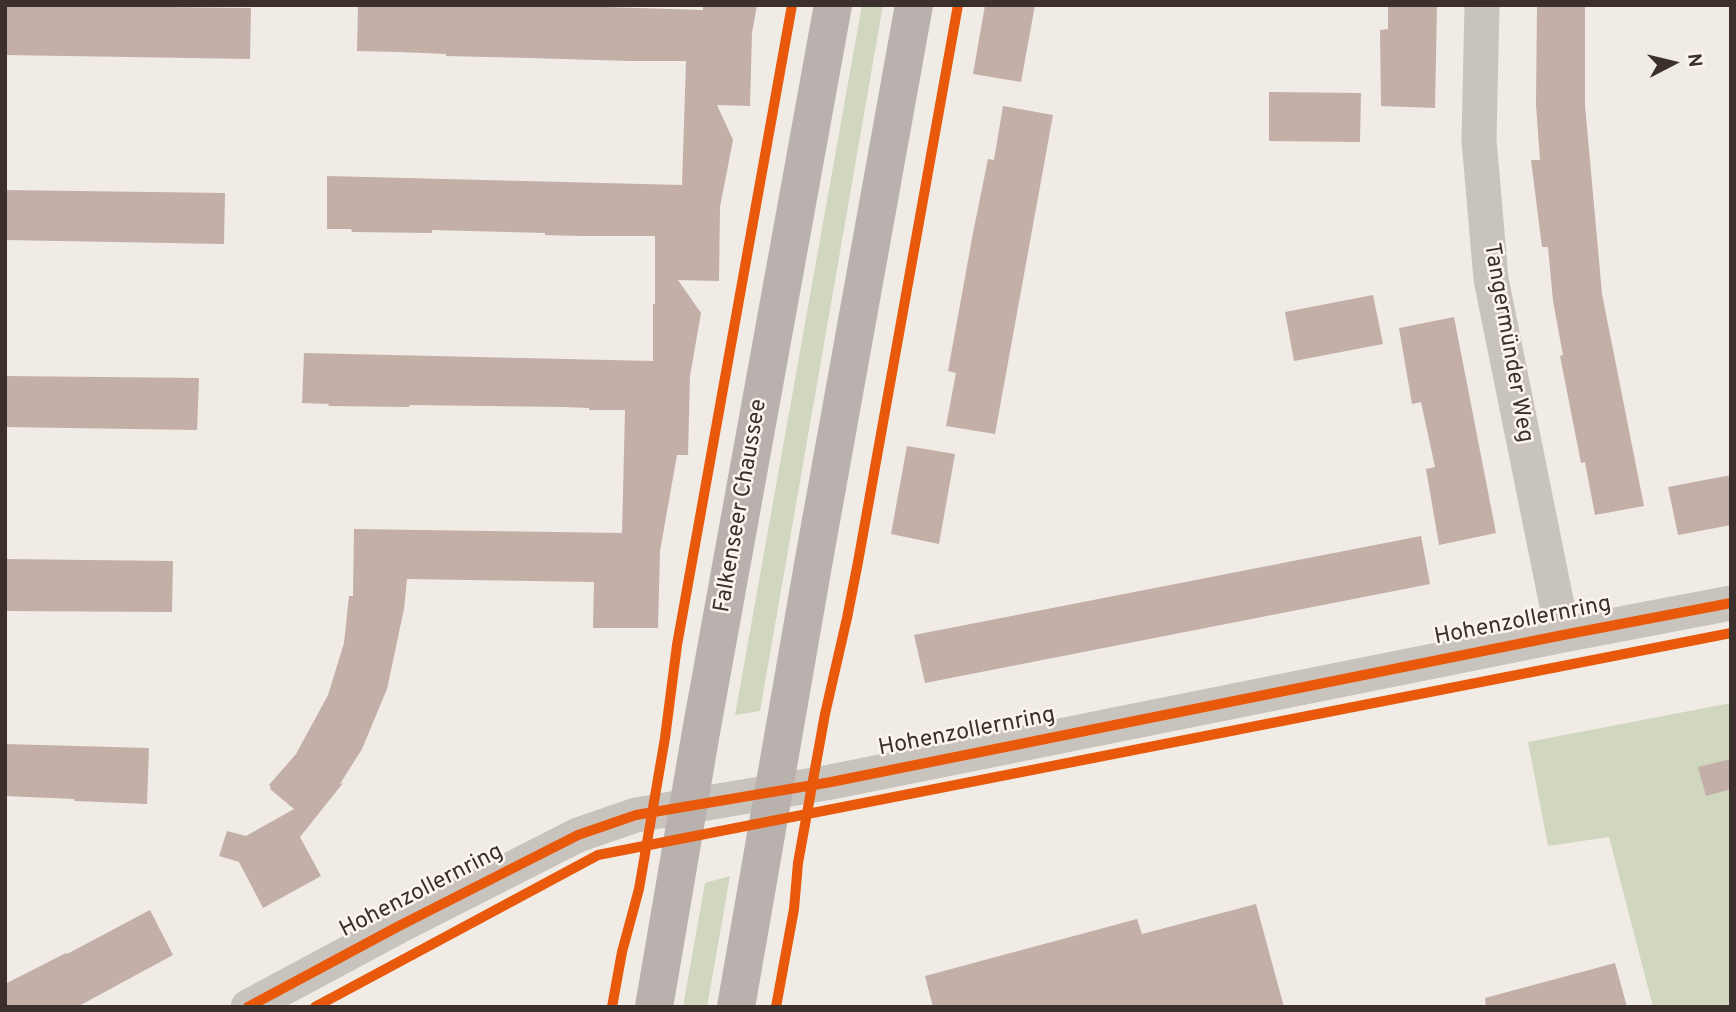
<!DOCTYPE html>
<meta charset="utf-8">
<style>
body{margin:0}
#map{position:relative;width:1736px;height:1012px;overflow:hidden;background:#f0ebe5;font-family:Overpass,sans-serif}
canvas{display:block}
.frame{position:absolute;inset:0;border:7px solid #3b302b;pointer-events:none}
.north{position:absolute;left:1638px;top:28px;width:70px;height:70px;-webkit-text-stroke:5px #fbf5ee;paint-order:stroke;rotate:83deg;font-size:19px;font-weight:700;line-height:28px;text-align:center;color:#3b302b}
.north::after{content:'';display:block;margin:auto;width:24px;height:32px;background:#3b302b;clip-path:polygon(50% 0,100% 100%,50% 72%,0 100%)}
</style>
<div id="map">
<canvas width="1736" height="1012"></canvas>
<div class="frame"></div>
<div class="north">N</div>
</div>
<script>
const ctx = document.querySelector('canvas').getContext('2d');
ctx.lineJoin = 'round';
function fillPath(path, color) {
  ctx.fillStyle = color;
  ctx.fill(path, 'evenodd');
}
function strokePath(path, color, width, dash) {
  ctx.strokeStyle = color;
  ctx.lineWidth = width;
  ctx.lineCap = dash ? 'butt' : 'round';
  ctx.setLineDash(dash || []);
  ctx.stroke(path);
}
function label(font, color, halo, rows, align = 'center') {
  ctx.font = font + ' Overpass,sans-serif';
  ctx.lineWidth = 5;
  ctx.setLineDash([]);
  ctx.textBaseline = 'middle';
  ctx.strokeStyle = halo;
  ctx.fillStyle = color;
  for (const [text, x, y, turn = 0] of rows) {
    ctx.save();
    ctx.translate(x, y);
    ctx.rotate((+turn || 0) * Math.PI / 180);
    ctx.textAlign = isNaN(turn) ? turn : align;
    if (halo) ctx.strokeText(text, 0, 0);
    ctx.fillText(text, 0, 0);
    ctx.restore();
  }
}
fillPath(new Path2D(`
 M 862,5 L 883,5 L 760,711 L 735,715 Z
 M 1731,703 L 1731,1007 L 1653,1007 L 1609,837 L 1548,846 L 1528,742 Z
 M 730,876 L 707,1007 L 683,1007 L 705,883 Z`), '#d1d6bf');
fillPath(new Path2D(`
 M 5,5 L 251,8 L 250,59 L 5,55 Z
 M 358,5 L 542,5 L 703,10 L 703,5 L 757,5 L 752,33 L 750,106 L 717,105 L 733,140 L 720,207 L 719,281 L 678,280 L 701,313 L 690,376 L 688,455 L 677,455 L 660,551 L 658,628 L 593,628 L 594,582 L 407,579 L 404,609 L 387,689 L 362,749 L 340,784 L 343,783 L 300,837 L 321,876 L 263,908 L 239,862 L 219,856 L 227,831 L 246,836 L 294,809 L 270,789 L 271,787 L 269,785 L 296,754 L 328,695 L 344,643 L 349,596 L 353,596 L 354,529 L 622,533 L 625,410 L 589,410 L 589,408 L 564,407 L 410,405 L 409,407 L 328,406 L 329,404 L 302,403 L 304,353 L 653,361 L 653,304 L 655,304 L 655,236 L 582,236 L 545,235 L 545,233 L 432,230 L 432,233 L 352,232 L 351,229 L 327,229 L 327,176 L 682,185 L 686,61 L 630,61 L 529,58 L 446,56 L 446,54 L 400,52 L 357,51 Z
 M 985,5 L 1035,5 L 1021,82 L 973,74 Z
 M 1388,5 L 1437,5 L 1435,108 L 1381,106 L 1380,30 L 1388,29 Z
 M 1537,5 L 1585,5 L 1585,105 L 1602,294 L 1644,506 L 1595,515 L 1585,462 L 1581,463 L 1560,356 L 1563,355 L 1553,301 L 1548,247 L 1542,247 L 1531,160 L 1540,160 L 1536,105 Z
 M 1269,92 L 1361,93 L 1360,142 L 1269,141 Z
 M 1003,106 L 1053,115 L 995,434 L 946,426 L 956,373 L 948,371 L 973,233 L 988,159 L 994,160 Z
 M 5,190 L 225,193 L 224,244 L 5,240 Z
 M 1373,295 L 1383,344 L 1294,361 L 1285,312 Z
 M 1454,317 L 1496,533 L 1439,545 L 1426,469 L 1435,467 L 1421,402 L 1412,404 L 1399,328 Z
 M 5,376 L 199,378 L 197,430 L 5,427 Z
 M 907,446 L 955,454 L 939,544 L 891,534 Z
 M 1731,475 L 1731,525 L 1678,535 L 1668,487 Z
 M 1421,536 L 1430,584 L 925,683 L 914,635 Z
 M 5,559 L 173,561 L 172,612 L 5,611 Z
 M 5,744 L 149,748 L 147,804 L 75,801 L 74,799 L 5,796 Z
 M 1731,759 L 1731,789 L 1706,796 L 1698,767 Z
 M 1256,904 L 1284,1007 L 933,1007 L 925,976 L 1137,919 L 1142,934 Z
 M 150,910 L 173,955 L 77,1007 L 5,1007 L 5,984 L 66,953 L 67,954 Z
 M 1615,963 L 1627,1007 L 1486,1007 L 1485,998 Z`), '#c3afa7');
strokePath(new Path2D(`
 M 1482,5 L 1479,140 L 1491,279 L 1563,635
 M 248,1007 L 397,927 L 578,835 L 636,815 L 831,782 L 1563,635 L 1731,603`), '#c9c3be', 35);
strokePath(new Path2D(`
 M 654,1007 L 701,732 L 833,5
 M 736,1007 L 813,565 L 914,5`), '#b8b1ad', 38);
strokePath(new Path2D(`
 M 248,1007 L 397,927 L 578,835 L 636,815 L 831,782 L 1563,635 L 1731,603
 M 315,1007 L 598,855 L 1731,633
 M 612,1007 L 622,952 L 639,889 L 665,738 L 677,645 L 792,5
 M 776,1007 L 794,909 L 798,863 L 825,714 L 847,618 L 858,562 L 958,5`), '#e8590c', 10);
label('23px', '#3b302b', '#fbf5ee', [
 ["Tangermünder Weg",1507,343,80],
 ["Falkenseer Chaussee",742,506,-80],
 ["Hohenzollernring",1523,622,-11],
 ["Hohenzollernring",967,733,-11],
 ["Hohenzollernring",422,892,-27]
]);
</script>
